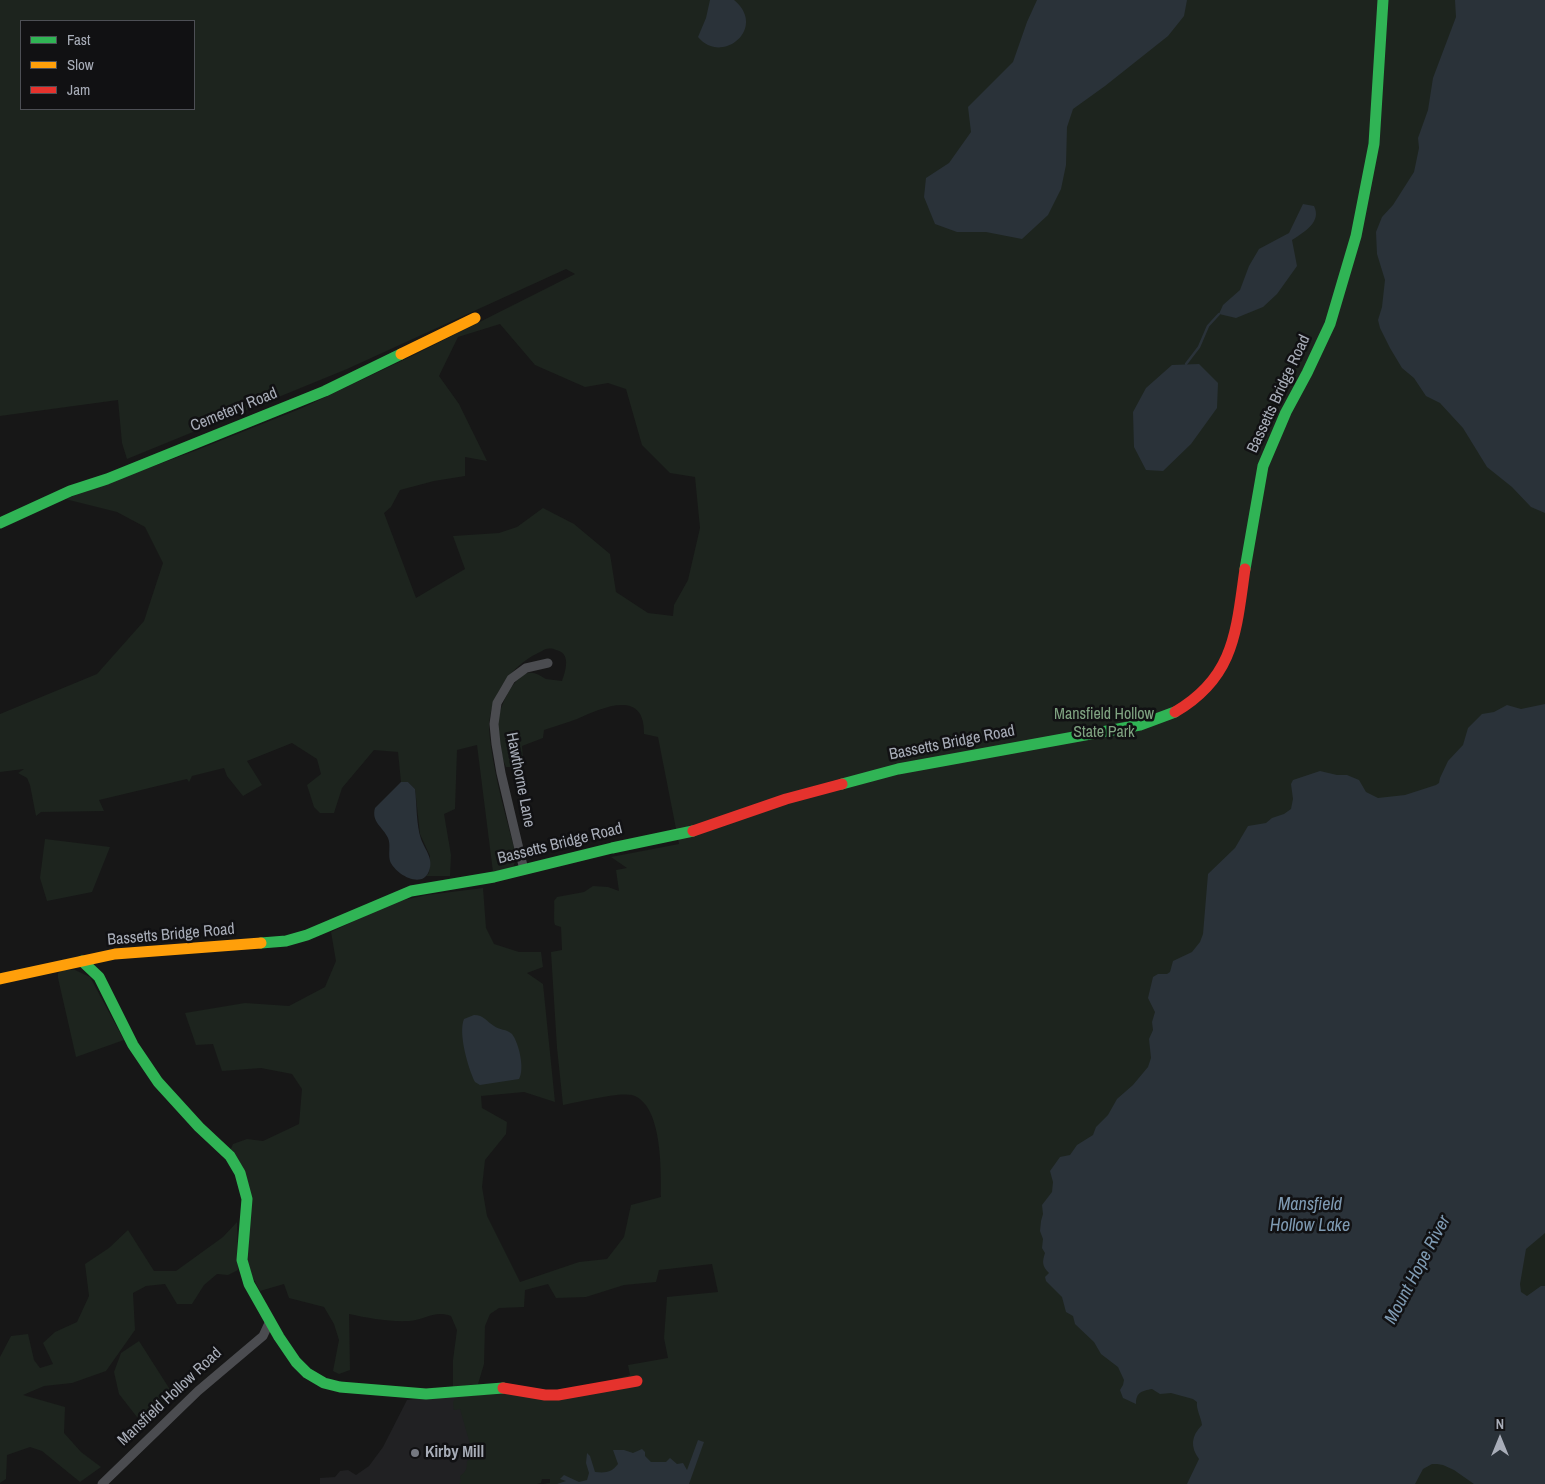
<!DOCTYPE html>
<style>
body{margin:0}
#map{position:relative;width:1545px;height:1484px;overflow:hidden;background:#171717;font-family:"Archivo Narrow",sans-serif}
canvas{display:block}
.legend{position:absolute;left:20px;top:20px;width:175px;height:90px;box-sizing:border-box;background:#111113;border:1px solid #4d4f55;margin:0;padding:6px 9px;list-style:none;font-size:15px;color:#a8adb8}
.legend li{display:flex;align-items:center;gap:10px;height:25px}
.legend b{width:25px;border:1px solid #4d4f55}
.north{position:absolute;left:1475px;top:1414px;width:50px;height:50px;-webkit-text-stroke:4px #111113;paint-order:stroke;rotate:0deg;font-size:14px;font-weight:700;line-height:20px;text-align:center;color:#a8adb8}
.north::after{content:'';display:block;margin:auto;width:18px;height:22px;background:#a8adb8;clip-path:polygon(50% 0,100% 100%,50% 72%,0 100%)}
</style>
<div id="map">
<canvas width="1545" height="1484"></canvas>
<ul class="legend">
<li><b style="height:6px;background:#30b455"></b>Fast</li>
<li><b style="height:6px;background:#ff9f0a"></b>Slow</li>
<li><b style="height:6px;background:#e5322d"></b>Jam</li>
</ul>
<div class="north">N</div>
</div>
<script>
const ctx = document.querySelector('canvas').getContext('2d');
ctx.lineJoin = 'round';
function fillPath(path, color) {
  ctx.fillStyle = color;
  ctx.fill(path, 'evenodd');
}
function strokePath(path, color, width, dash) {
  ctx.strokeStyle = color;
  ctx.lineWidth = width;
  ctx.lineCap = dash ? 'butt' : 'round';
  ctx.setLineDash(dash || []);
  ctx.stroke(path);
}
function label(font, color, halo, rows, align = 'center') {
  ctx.font = font + ' "Archivo Narrow",sans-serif';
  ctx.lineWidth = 5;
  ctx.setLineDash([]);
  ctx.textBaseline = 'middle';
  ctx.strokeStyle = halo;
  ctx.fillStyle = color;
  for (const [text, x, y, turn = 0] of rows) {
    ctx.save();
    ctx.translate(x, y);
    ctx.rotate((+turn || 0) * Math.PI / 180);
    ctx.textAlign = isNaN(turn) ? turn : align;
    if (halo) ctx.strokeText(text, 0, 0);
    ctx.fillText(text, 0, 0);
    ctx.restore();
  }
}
fillPath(new Path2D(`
 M 471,1394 L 480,1484 L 320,1484 L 320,1478 L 335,1477 L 340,1471 L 348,1470 L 356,1475 L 369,1466 L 383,1447 L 407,1400 Z`), '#212123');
fillPath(new Path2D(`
 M 0,0 L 1545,0 L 1545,1484 L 543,1484 L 550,1483 L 550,1479 L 542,1479 L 541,1483 L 537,1484 L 459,1484 L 461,1482 L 460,1476 C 466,1472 467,1469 467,1461 L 474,1458 L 460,1409 L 454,1410 L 453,1402 L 457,1396 C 516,1393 574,1392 630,1375 L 628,1365 L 668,1358 L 664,1338 L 667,1297 L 718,1292 L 712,1264 L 659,1270 L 656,1282 L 624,1285 L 586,1297 L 556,1298 L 548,1284 L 525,1290 L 524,1307 L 499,1308 L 490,1314 L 485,1326 L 484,1364 L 478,1384 L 453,1387 L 453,1360 L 457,1330 L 451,1316 C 434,1310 425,1320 409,1321 C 389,1322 368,1318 349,1314 L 350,1370 L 339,1374 L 333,1371 L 339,1340 L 334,1324 L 324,1307 L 289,1298 L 284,1284 L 260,1291 L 252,1276 L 248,1261 L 249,1219 L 230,1151 L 233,1144 L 247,1139 L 263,1141 L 299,1124 L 302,1089 L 292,1074 L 261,1068 L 222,1071 L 213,1044 L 196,1045 L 185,1013 L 245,1003 L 289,1006 L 325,987 L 336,961 L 331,932 L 394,902 L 427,895 L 483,888 L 486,928 L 494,944 L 519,952 L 541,952 L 543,967 L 527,973 L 543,984 L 555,1102 L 524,1092 L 481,1096 L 482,1108 L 507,1122 L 506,1134 L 485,1160 L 482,1187 L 487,1216 L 520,1282 L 579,1262 L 607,1259 L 624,1237 L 631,1205 L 661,1197 C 661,1172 663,1104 632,1095 C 618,1092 579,1102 563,1105 L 557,1048 L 551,952 L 562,950 L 561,927 L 555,925 C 553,920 555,908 554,901 L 557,897 L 584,892 L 593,886 L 608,887 L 619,891 L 616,870 L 627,868 L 611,857 L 679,844 L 658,737 L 644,734 C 645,688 602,708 577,719 C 567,723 555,726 544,730 L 543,738 L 522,746 L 523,760 L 513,767 L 506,767 C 501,756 498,738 498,725 C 497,711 513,676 528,673 C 536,672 540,676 546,679 C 551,680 557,680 562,681 C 566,670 571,653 556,650 C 551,648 547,648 542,651 C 515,663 495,688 490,717 C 488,726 490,738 491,747 C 496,782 506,817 515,851 L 516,858 L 513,868 L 493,872 L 477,745 L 457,750 L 455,809 L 444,814 L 451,855 L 450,876 L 426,876 L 429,873 L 430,856 L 420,834 L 415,789 L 408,782 L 401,782 L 398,752 L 374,750 L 342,788 L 334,813 L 320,813 L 314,807 L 307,785 L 321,774 L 317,759 L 292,743 L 247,761 L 262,785 L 243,796 L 227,776 L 224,768 L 192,776 L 189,782 L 187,779 L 99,800 L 104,811 L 41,812 L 36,816 L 30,785 L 27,778 L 18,773 L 24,769 L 0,772 L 0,714 L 97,674 L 144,621 L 163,563 L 145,527 L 117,512 L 65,499 L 197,450 L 302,408 L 412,356 L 575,274 L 566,269 L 347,369 L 127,459 L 122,443 L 118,400 L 0,416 ZM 21,21 L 194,21 L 194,109 L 21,109 ZM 500,324 L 535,365 L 585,387 L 608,383 L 626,389 L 642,445 L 670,473 L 695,477 L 700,528 L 688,580 L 674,605 L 673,616 L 648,613 L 616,592 L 610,554 L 574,524 L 543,508 L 517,527 L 499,533 L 453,536 L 465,569 L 416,598 L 384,513 L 391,507 L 400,490 L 434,481 L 465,476 L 465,457 L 487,461 L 459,404 L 439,376 L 458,337 Z
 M 45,839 L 110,847 L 92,892 L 47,901 L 40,878 Z
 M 63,970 L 75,970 L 90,977 L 124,1040 L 76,1057 L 58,978 L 58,973 Z
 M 237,1222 L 238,1270 L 228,1275 L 217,1274 L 204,1285 L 192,1304 L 177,1304 L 165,1284 L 146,1286 L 133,1293 L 135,1330 L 106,1371 L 72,1383 L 44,1386 L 23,1395 L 65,1407 L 64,1433 L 81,1452 L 101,1467 L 80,1482 L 42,1451 L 30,1447 L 7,1455 L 6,1479 L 0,1483 L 0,1357 L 11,1336 L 28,1334 L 34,1360 L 40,1368 L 53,1364 L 43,1343 L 55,1332 L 77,1322 L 89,1296 L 85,1264 L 109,1248 L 128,1230 L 154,1271 L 176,1271 L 223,1237 Z
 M 139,1341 L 176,1399 L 137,1417 L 119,1394 L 114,1372 L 121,1353 Z`), '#1d241e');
fillPath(new Path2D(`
 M 710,0 L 734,0 C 768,28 722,66 698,37 L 706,18 Z
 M 1037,0 L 1187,0 L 1184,16 L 1168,36 L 1105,86 L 1073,109 L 1067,127 L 1066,165 L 1061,189 L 1048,215 L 1022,239 L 986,232 L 957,232 L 935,224 L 924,197 L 926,178 L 949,163 L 971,132 L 968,107 L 1013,62 L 1027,22 Z
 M 1455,0 L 1545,0 L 1545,513 L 1531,507 L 1512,487 L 1487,467 L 1463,428 L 1440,403 L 1426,396 L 1414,378 L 1402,368 L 1390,348 L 1380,328 L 1378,320 L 1382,307 L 1385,280 L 1377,254 L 1376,232 L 1382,217 L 1393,205 L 1414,172 L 1419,148 L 1418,138 L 1428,110 L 1433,78 L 1456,17 Z
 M 1303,204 L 1314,206 C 1322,222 1304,232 1292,240 L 1297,266 L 1277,294 L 1263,307 L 1236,318 L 1219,314 L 1223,305 L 1240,290 L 1249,266 L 1259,249 L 1289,233 Z
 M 1199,364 L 1218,383 L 1217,408 L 1191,444 L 1163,471 L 1146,470 L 1134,447 L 1133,412 L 1146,388 L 1172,365 Z
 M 1545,704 L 1545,1233 L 1526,1249 L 1520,1284 L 1521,1292 L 1527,1296 L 1541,1286 L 1545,1286 L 1545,1484 L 1474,1484 L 1454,1470 L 1443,1465 L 1437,1464 L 1432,1464 L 1423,1469 L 1415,1484 L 1187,1484 L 1199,1459 C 1190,1447 1191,1436 1202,1425 C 1201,1417 1196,1409 1197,1402 L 1193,1399 L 1171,1393 L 1160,1394 L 1152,1389 C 1142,1391 1136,1392 1136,1404 L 1123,1398 L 1120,1390 L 1123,1385 L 1124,1380 L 1118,1367 L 1101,1354 L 1094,1342 L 1075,1324 L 1073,1316 L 1066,1312 L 1062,1297 L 1046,1281 L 1045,1277 L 1049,1273 C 1042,1266 1042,1262 1045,1253 L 1042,1248 L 1043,1239 L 1040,1231 L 1041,1221 L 1043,1214 L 1042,1205 L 1052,1192 L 1053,1182 L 1050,1171 L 1060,1157 L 1070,1155 L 1077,1145 L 1093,1135 L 1096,1127 L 1108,1115 L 1117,1099 L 1133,1085 L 1148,1067 L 1151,1058 L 1149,1039 L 1153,1030 L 1152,1022 L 1155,1012 L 1148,998 L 1153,977 L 1158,974 L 1167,974 L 1170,972 L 1173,961 L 1192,952 L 1200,942 L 1203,934 L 1208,874 L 1235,848 L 1248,826 L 1266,823 L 1272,818 L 1284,814 L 1291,809 L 1293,799 L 1291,784 L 1293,780 L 1320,771 L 1337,775 L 1347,775 L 1359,780 L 1366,792 L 1378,798 L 1405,795 L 1436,785 L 1439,783 L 1440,778 L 1448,761 L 1463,745 L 1468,728 L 1482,714 L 1494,712 L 1507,705 L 1521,709 Z
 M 401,782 L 408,782 L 415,789 C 417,805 416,824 421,839 C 425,850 434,859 429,871 C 422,890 395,874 390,861 C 388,853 391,845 388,838 C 383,827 371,822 375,808 Z
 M 474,1015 C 484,1015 486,1021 494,1026 C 499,1030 507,1029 512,1034 C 519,1043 525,1069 519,1079 L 480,1085 L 475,1082 C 468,1068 458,1033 464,1019 Z
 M 698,1440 L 704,1442 L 689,1484 L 557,1484 L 566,1481 L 560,1479 L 564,1475 L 579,1482 L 587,1480 L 589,1473 L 586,1463 L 587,1453 L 590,1456 L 595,1472 C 605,1473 611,1473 618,1464 L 613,1450 L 624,1450 L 633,1453 L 642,1449 L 645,1452 L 645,1456 L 651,1462 L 666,1462 L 670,1458 L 677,1464 L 683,1463 L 687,1470 Z`), '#2a3239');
strokePath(new Path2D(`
 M 1186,364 L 1199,347 L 1208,326 L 1219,314`), '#2a3239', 2.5);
strokePath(new Path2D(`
 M 524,870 L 501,773 L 496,744 L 494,724 L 497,703 L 511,679 L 526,668 L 548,663
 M 102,1484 L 198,1391 L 263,1336 L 270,1321`), '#4b4c50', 9);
strokePath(new Path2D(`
 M 0,523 L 70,491 L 107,479 L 325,391 L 401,354
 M 1245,569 L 1263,466 L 1286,412 L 1307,373 L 1330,324 L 1356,236 L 1374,144 L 1383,0
 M 842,784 L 898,769 L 1140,725 L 1175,712
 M 261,943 L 286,941 L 307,935 L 411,891 L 494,877 L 612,848 L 693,831
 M 82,961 L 99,977 L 133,1045 L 158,1082 L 199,1127 L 230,1156 L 240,1173 L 247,1199 L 242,1260 L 249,1284 L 279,1337 L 296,1362 L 307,1373 L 324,1383 L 340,1387 L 426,1394 L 503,1388`), '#30b455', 11);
strokePath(new Path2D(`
 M 401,354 L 475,318
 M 0,979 L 115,954 L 261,943`), '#ff9f0a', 11);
strokePath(new Path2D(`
 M 1175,712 C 1235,677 1236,631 1245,569
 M 693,831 L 786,799 L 842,784
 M 503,1388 L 545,1395 L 558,1395 L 637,1381`), '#e5322d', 11);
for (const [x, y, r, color] of [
 [415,1453,5,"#757880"]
]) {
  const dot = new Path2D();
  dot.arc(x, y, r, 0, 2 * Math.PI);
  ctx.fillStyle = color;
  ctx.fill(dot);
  strokePath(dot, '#111113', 2);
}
label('16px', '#a8adb8', '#111113', [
 ["Bassetts Bridge Road",1279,394,-65],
 ["Cemetery Road",234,410,-22],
 ["Bassetts Bridge Road",952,743,-11],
 ["Hawthorne Lane",520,780,79],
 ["Bassetts Bridge Road",560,844,-14],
 ["Bassetts Bridge Road",171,935,-5],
 ["Mansfield Hollow Road",170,1397,-43]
]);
label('16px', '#7fa381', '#111113', [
 ["Mansfield Hollow",1104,715],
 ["State Park",1104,733]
]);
label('bold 16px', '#a8adb8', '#111113', [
 ["Kirby Mill",425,1453]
], 'left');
label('italic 18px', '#7f9bb3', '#111113', [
 ["Mansfield",1310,1205],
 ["Hollow Lake",1310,1226],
 ["Mount Hope River",1418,1270,-62]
]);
</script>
